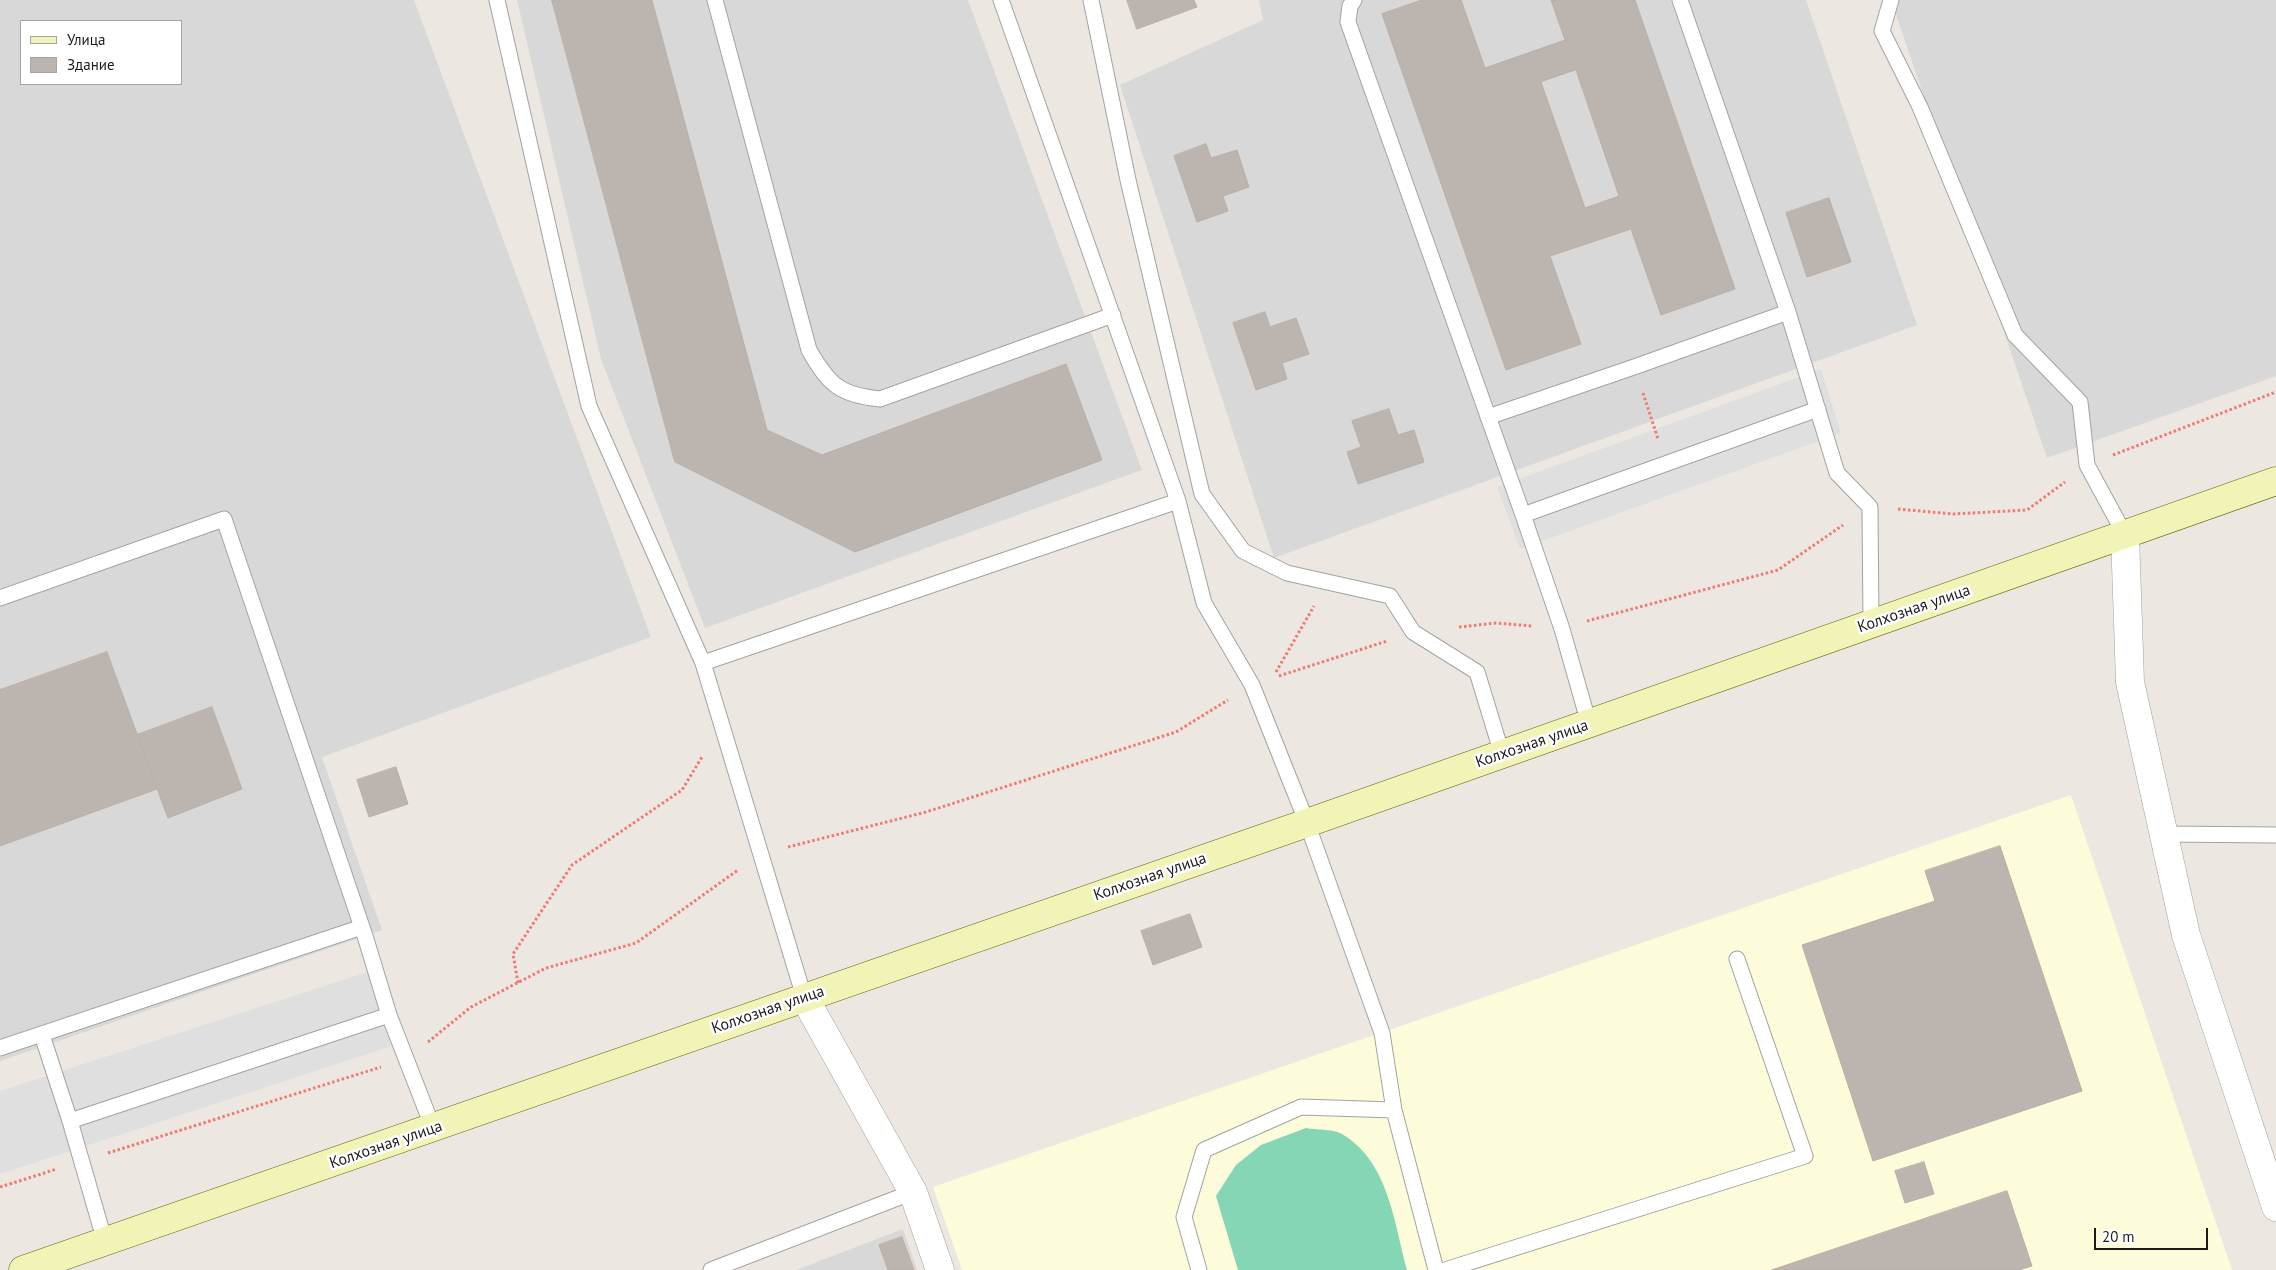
<!DOCTYPE html>
<meta charset="utf-8">
<style>
body{margin:0}
#map{position:relative;width:2276px;height:1270px;overflow:hidden;background:#ece8e1;font-family:"PT Sans",sans-serif}
canvas{display:block}
.legend{position:absolute;left:20px;top:20px;width:162px;height:65px;box-sizing:border-box;background:#fff;border:1px solid #a4a4a4;margin:0;padding:6px 9px;list-style:none;font-size:15px;color:#1b1b1b}
.legend li{display:flex;align-items:center;gap:10px;height:25px}
.legend b{width:25px;border:1px solid #a4a4a4}
.scale{position:absolute;left:2094px;top:1228px;width:114px;height:22px;box-sizing:border-box;border:2px solid #1b1b1b;border-top:0;padding-left:6px;font-size:15px;line-height:18px;white-space:nowrap;color:#1b1b1b;-webkit-text-stroke:4px #fff;paint-order:stroke}
</style>
<div id="map">
<canvas width="2276" height="1270"></canvas>
<ul class="legend">
<li><b style="height:6px;background:#f2f4b7"></b>Улица</li>
<li><b style="height:14px;background:#bcb4ae"></b>Здание</li>
</ul>
<div class="scale">20 m</div>
</div>
<script>
const ctx = document.querySelector('canvas').getContext('2d');
ctx.lineJoin = 'round';
function fillPath(path, color) {
  ctx.fillStyle = color;
  ctx.fill(path, 'evenodd');
}
function strokePath(path, color, width, dash) {
  ctx.strokeStyle = color;
  ctx.lineWidth = width;
  ctx.lineCap = dash ? 'butt' : 'round';
  ctx.setLineDash(dash || []);
  ctx.stroke(path);
}
function label(font, color, halo, rows, align = 'center') {
  ctx.font = font + ' "PT Sans",sans-serif';
  ctx.lineWidth = 5;
  ctx.setLineDash([]);
  ctx.textBaseline = 'middle';
  ctx.strokeStyle = halo;
  ctx.fillStyle = color;
  for (const [text, x, y, turn = 0] of rows) {
    ctx.save();
    ctx.translate(x, y);
    ctx.rotate((+turn || 0) * Math.PI / 180);
    ctx.textAlign = isNaN(turn) ? turn : align;
    if (halo) ctx.strokeText(text, 0, 0);
    ctx.fillText(text, 0, 0);
    ctx.restore();
  }
}
fillPath(new Path2D(`
 M 0,0 L 414,0 L 651,637 L 322,757 L 382,930 L 0,1061 ZM 21,21 L 181,21 L 181,84 L 21,84 Z
 M 517,0 L 968,0 L 1142,470 L 705,628 L 601,359 Z
 M 1259,0 L 1806,0 L 1917,325 L 1274,558 L 1120,85 L 1263,20 Z
 M 1891,0 L 2276,0 L 2276,376 L 2047,458 Z
 M 903,1229 L 917,1270 L 796,1270 Z`), '#d9d8d8');
fillPath(new Path2D(`
 M 2071,795 L 2232,1270 L 962,1270 L 933,1187 Z`), '#fcfbda');
fillPath(new Path2D(`
 M 1306,1128 C 1316,1130 1331,1129 1340,1133 C 1388,1159 1394,1222 1407,1270 L 1238,1270 L 1216,1196 L 1236,1165 L 1261,1145 Z`), '#84d6b4');
fillPath(new Path2D(`
 M 1821,369 L 1841,433 L 1520,549 L 1497,487 Z
 M 383,967 L 407,1041 L 0,1174 L 0,1091 Z`), '#dfdfdf');
const building = new Path2D(`
 M 552,0 L 652,0 L 767,430 L 822,455 L 1066,364 L 1102,460 L 855,552 L 675,462 Z
 M 1127,0 L 1194,0 L 1197,7 L 1137,29 Z
 M 1422,0 L 1461,0 L 1485,68 L 1565,40 L 1551,0 L 1635,0 L 1735,289 L 1661,315 L 1631,229 L 1550,256 L 1581,344 L 1506,370 L 1382,14 ZM 1576,70 L 1619,196 L 1585,208 L 1541,82 Z
 M 1206,144 L 1211,158 L 1237,150 L 1249,187 L 1223,196 L 1228,211 L 1197,222 L 1174,156 Z
 M 1829,198 L 1851,262 L 1807,277 L 1786,213 Z
 M 1265,312 L 1270,327 L 1296,318 L 1309,354 L 1282,363 L 1287,379 L 1256,390 L 1233,323 Z
 M 1389,409 L 1398,435 L 1414,430 L 1424,462 L 1358,484 L 1347,452 L 1361,447 L 1352,421 Z
 M 107,652 L 157,789 L 0,846 L 0,690 Z
 M 212,707 L 242,789 L 168,818 L 137,735 Z
 M 396,767 L 408,804 L 369,817 L 357,780 Z
 M 2000,846 L 2082,1091 L 1873,1161 L 1802,945 L 1935,901 L 1925,871 Z
 M 1190,914 L 1202,947 L 1153,965 L 1141,931 Z
 M 1924,1162 L 1934,1194 L 1905,1203 L 1895,1171 Z
 M 2007,1191 L 2032,1266 L 2019,1270 L 1772,1270 Z
 M 902,1237 L 914,1270 L 888,1270 L 879,1245 Z`);
fillPath(building, '#bcb4ae');
strokePath(building, '#bcafa5', 1);
const service = new Path2D(`
 M 497,0 L 589,406 L 703,663 L 804,997
 M 715,0 L 809,350 C 829,385 840,395 880,399 L 1113,315
 M 1001,0 L 1178,501 L 1204,603 L 1252,685 L 1307,823 L 1382,1033 L 1394,1110 L 1436,1270
 M 1091,0 L 1128,180 L 1202,494 L 1243,551 L 1287,573 L 1390,596 L 1413,632 L 1477,672 L 1502,754
 M 1354,0 L 1350,6 L 1348,22 L 1523,515 L 1562,629 L 1589,724
 M 1680,0 L 1788,312 L 1837,473 L 1870,507 L 1871,624
 M 1891,0 L 1882,31 L 1920,107 L 2015,335 L 2080,402 L 2087,465 L 2125,535
 M 1488,417 L 1634,367 L 1788,312
 M 1523,515 L 1818,409
 M 0,598 L 224,519 L 365,936 L 389,1015 L 433,1128
 M 703,663 L 1178,501
 M 2164,834 L 2276,835
 M 42,1035 L 70,1121 L 389,1015
 M 0,1048 L 362,927
 M 70,1121 L 105,1242
 M 711,1270 L 913,1192
 M 1199,1270 L 1184,1217 L 1204,1150 L 1301,1107 L 1394,1110
 M 1445,1270 L 1805,1156 L 1737,959`);
const minor = new Path2D(`
 M 2125,535 L 2130,682 L 2186,935 L 2276,1207
 M 804,997 L 913,1192 L 940,1270`);
const secondary = new Path2D(`
 M 23,1270 L 1307,823 L 2276,481`);
strokePath(service, '#a2a2a2', 17);
strokePath(minor, '#a2a2a2', 29);
strokePath(secondary, '#60670c', 29);
strokePath(new Path2D(`
 M 1643,393 L 1658,439
 M 2113,455 L 2276,392
 M 1898,509 L 1953,514 L 2027,510 L 2065,482
 M 1587,621 L 1778,570 L 1843,525
 M 1459,627 L 1496,623 L 1532,626
 M 1276,672 L 1314,606
 M 1279,676 L 1387,641
 M 788,847 L 926,812 L 1176,732 L 1228,700
 M 518,983 L 513,954 L 572,865 L 682,790 L 702,757
 M 428,1042 L 471,1007 L 546,968 L 636,943 L 738,870
 M 108,1153 L 381,1067
 M 0,1187 L 57,1169`), '#ee7a70', 3, [2.5, 2.5]);
strokePath(service, '#fff', 15);
strokePath(minor, '#fff', 28);
strokePath(secondary, '#f2f4b7', 28);
label('16px', '#1b1b1b', '#fff', [
 ["Колхозная улица",1914,609,-19],
 ["Колхозная улица",1532,744,-19],
 ["Колхозная улица",1150,877,-19],
 ["Колхозная улица",768,1010,-19],
 ["Колхозная улица",386,1145,-19]
]);
</script>
